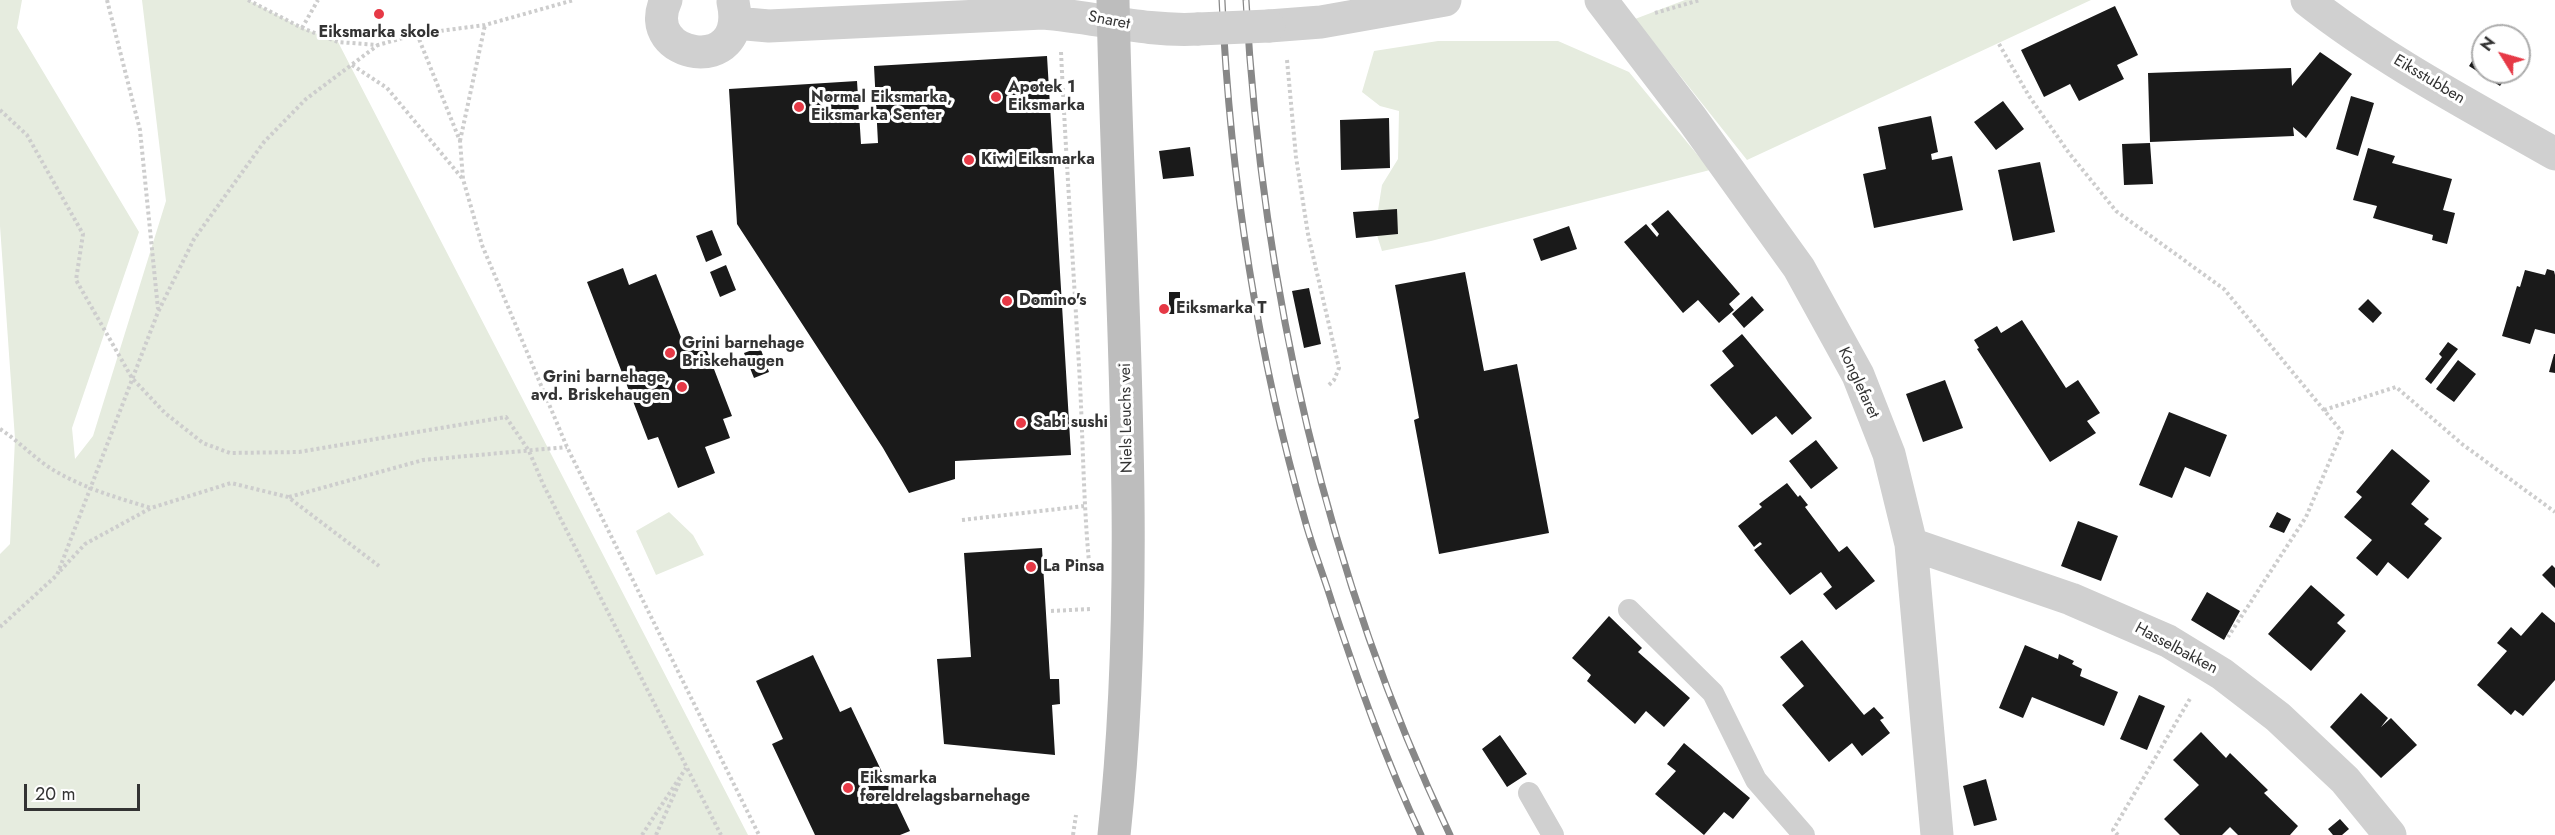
<!DOCTYPE html>
<style>
body{margin:0}
#map{position:relative;width:2555px;height:835px;overflow:hidden;background:#fff;font-family:Jost,sans-serif}
canvas{display:block}
.north{position:absolute;left:2471px;top:24px;width:60px;height:60px;box-sizing:border-box;background:#fff;border:2px solid #adadad;border-radius:50%;rotate:307deg;font-size:16px;font-weight:700;line-height:24px;text-align:center;color:#333}
.north::after{content:'';display:block;margin:auto;width:21px;height:27px;background:#e63946;clip-path:polygon(50% 0,100% 100%,50% 72%,0 100%)}
.scale{position:absolute;left:24px;top:784px;width:116px;height:27px;box-sizing:border-box;border:3px solid #333;border-top:0;padding-left:8px;font-size:18px;line-height:21px;white-space:nowrap;color:#333;-webkit-text-stroke:4px #fff;paint-order:stroke}
</style>
<div id="map">
<canvas width="2555" height="835"></canvas>
<div class="north">N</div>
<div class="scale">20 m</div>
</div>
<script>
const ctx = document.querySelector('canvas').getContext('2d');
ctx.lineJoin = 'round';
function fillPath(path, color) {
  ctx.fillStyle = color;
  ctx.fill(path, 'evenodd');
}
function strokePath(path, color, width, dash) {
  ctx.strokeStyle = color;
  ctx.lineWidth = width;
  ctx.lineCap = dash ? 'butt' : 'round';
  ctx.setLineDash(dash || []);
  ctx.stroke(path);
}
function label(font, color, halo, rows, align = 'center') {
  ctx.font = font + ' Jost,sans-serif';
  ctx.lineWidth = 6;
  ctx.setLineDash([]);
  ctx.textBaseline = 'middle';
  ctx.strokeStyle = halo;
  ctx.fillStyle = color;
  for (const [text, x, y, turn = 0] of rows) {
    ctx.save();
    ctx.translate(x, y);
    ctx.rotate((+turn || 0) * Math.PI / 180);
    ctx.textAlign = isNaN(turn) ? turn : align;
    if (halo) ctx.strokeText(text, 0, 0);
    ctx.fillText(text, 0, 0);
    ctx.restore();
  }
}
fillPath(new Path2D(`
 M 0,0 L 22,0 L 17,28 L 139,232 L 72,428 L 75,459 L 93,436 L 166,201 L 142,0 L 248,0 L 302,28 L 338,42 L 748,835 L 0,835 L 0,554 L 10,544 L 15,439 L 0,226 Z
 M 1685,0 L 2091,0 L 1747,160 L 1635,19 Z
 M 1438,41 L 1558,41 L 1629,72 L 1710,170 L 1431,241 L 1382,251 L 1375,229 L 1382,185 L 1398,159 L 1399,111 L 1380,106 L 1362,92 L 1374,51 Z
 M 669,512 L 693,535 L 704,555 L 656,575 L 636,531 Z`), '#e6ecdf');
fillPath(new Path2D(`
 M 2115,6 L 2138,55 L 2117,65 L 2124,79 L 2079,101 L 2070,84 L 2044,97 L 2021,50 Z
 M 2494,26 L 2511,36 L 2488,36 Z
 M 2483,44 L 2483,72 L 2509,72 L 2500,86 L 2469,66 Z
 M 2320,52 L 2352,74 L 2306,138 L 2293,127 L 2294,136 L 2150,142 L 2148,73 L 2291,68 L 2292,86 Z
 M 1047,56 L 1071,455 L 955,461 L 955,479 L 909,493 L 883,448 L 737,224 L 729,89 L 857,81 L 861,144 L 878,143 L 874,66 Z
 M 2351,96 L 2374,103 L 2358,156 L 2336,149 Z
 M 2003,101 L 2024,129 L 1996,150 L 1974,122 Z
 M 1931,116 L 1938,152 L 1931,154 L 1932,160 L 1952,156 L 1963,210 L 1874,228 L 1863,174 L 1886,169 L 1878,127 Z
 M 1389,118 L 1390,168 L 1341,170 L 1340,120 Z
 M 2150,143 L 2153,184 L 2124,185 L 2122,144 Z
 M 1190,147 L 1194,176 L 1163,179 L 1159,151 Z
 M 2368,148 L 2395,156 L 2392,163 L 2452,179 L 2443,210 L 2455,213 L 2447,244 L 2432,240 L 2433,235 L 2373,218 L 2377,206 L 2353,200 Z
 M 2040,162 L 2055,232 L 2013,241 L 1998,170 Z
 M 1397,209 L 1398,234 L 1356,238 L 1353,212 Z
 M 1668,210 L 1740,294 L 1729,304 L 1734,310 L 1719,323 L 1698,300 L 1683,313 L 1624,242 L 1646,224 L 1657,237 L 1659,234 L 1651,224 Z
 M 1569,226 L 1577,249 L 1541,261 L 1533,239 Z
 M 712,230 L 722,255 L 706,262 L 696,236 Z
 M 726,265 L 736,290 L 720,297 L 710,272 Z
 M 623,268 L 629,285 L 656,274 L 686,350 L 704,343 L 732,416 L 723,419 L 730,438 L 705,447 L 715,473 L 678,488 L 658,437 L 648,440 L 587,282 Z
 M 2547,269 L 2554,271 L 2555,275 L 2555,334 L 2535,329 L 2530,344 L 2502,336 L 2517,286 L 2520,287 L 2525,270 L 2545,275 Z
 M 1465,272 L 1484,371 L 1517,364 L 1549,533 L 1439,554 L 1414,420 L 1419,418 L 1395,285 Z
 M 1309,288 L 1321,344 L 1304,348 L 1292,291 Z
 M 1169,292 L 1180,292 L 1180,314 L 1169,314 Z
 M 1752,296 L 1764,310 L 1744,328 L 1732,314 Z
 M 2368,299 L 2382,313 L 2373,323 L 2358,309 Z
 M 2022,320 L 2066,388 L 2078,380 L 2100,413 L 2087,421 L 2096,433 L 2050,462 L 1977,349 L 1979,348 L 1974,340 L 1997,326 L 2001,333 Z
 M 1742,334 L 1812,418 L 1792,435 L 1776,416 L 1752,435 L 1710,385 L 1734,366 L 1722,351 Z
 M 2448,342 L 2458,349 L 2431,384 L 2425,379 L 2442,357 L 2439,354 Z
 M 760,347 L 769,372 L 754,378 L 744,353 Z
 M 2554,354 L 2555,354 L 2555,373 L 2549,372 Z
 M 2458,360 L 2476,374 L 2454,402 L 2436,389 Z
 M 1945,380 L 1963,428 L 1923,442 L 1906,394 Z
 M 2169,412 L 2227,435 L 2210,477 L 2185,467 L 2172,498 L 2139,485 Z
 M 1816,440 L 1838,468 L 1811,489 L 1789,461 Z
 M 2392,449 L 2430,481 L 2411,504 L 2429,519 L 2424,524 L 2442,538 L 2408,579 L 2388,562 L 2377,576 L 2356,558 L 2372,540 L 2344,517 L 2362,497 L 2356,492 Z
 M 1787,483 L 1798,497 L 1800,495 L 1808,505 L 1805,507 L 1839,552 L 1847,546 L 1875,581 L 1836,610 L 1823,594 L 1832,587 L 1821,572 L 1790,595 L 1754,550 L 1762,544 L 1760,542 L 1754,547 L 1738,526 L 1762,507 L 1759,504 Z
 M 2277,512 L 2291,519 L 2284,533 L 2269,527 Z
 M 2078,521 L 2118,536 L 2101,581 L 2061,566 Z
 M 1042,548 L 1050,679 L 1059,679 L 1060,704 L 1052,705 L 1055,755 L 944,744 L 937,659 L 971,657 L 964,553 Z
 M 2552,565 L 2555,568 L 2555,588 L 2542,575 Z
 M 2311,585 L 2345,615 L 2337,623 L 2346,631 L 2311,671 L 2268,634 Z
 M 2207,592 L 2240,611 L 2224,640 L 2191,620 Z
 M 2542,612 L 2555,623 L 2555,680 L 2523,716 L 2515,710 L 2511,715 L 2477,685 L 2507,651 L 2497,643 L 2511,627 L 2521,636 Z
 M 1609,616 L 1642,648 L 1638,652 L 1690,698 L 1664,727 L 1646,711 L 1635,724 L 1587,681 L 1591,675 L 1572,658 Z
 M 1802,640 L 1864,715 L 1874,707 L 1884,718 L 1880,720 L 1890,733 L 1862,756 L 1852,743 L 1829,762 L 1782,705 L 1804,686 L 1780,657 Z
 M 2025,645 L 2058,659 L 2059,654 L 2074,661 L 2072,664 L 2082,669 L 2080,676 L 2118,692 L 2104,726 L 2032,697 L 2023,718 L 1999,708 Z
 M 813,655 L 840,712 L 851,707 L 910,831 L 900,835 L 815,835 L 772,744 L 783,739 L 756,681 Z
 M 2361,693 L 2388,718 L 2381,727 L 2391,718 L 2417,745 L 2381,778 L 2330,727 Z
 M 2139,695 L 2165,706 L 2147,750 L 2120,739 Z
 M 2201,732 L 2226,758 L 2230,753 L 2268,790 L 2264,793 L 2298,826 L 2290,835 L 2238,835 L 2230,827 L 2222,835 L 2180,835 L 2164,819 L 2199,785 L 2173,760 Z
 M 1500,735 L 1527,774 L 1507,787 L 1482,749 Z
 M 1684,743 L 1750,798 L 1733,819 L 1724,812 L 1704,835 L 1655,794 L 1676,771 L 1667,764 Z
 M 1986,779 L 1997,820 L 1974,826 L 1963,786 Z
 M 2340,819 L 2349,829 L 2342,835 L 2333,835 L 2328,829 Z`), '#1a1a1a');
strokePath(new Path2D(`
 M 107,0 L 140,130 L 158,309
 M 248,0 L 302,28 L 338,42 L 378,45 L 417,34 L 485,25 L 574,0
 M 1655,13 L 1700,0
 M 302,28 L 318,0
 M 417,34 L 460,141 L 463,179 L 482,245 L 567,447 L 759,835
 M 1999,44 L 2029,96 L 2069,153 L 2116,211 L 2224,289 L 2342,432 L 2306,517 L 2228,637
 M 1061,52 C 1066,157 1073,261 1079,366 C 1083,432 1083,497 1089,562
 M 1287,60 L 1296,157 L 1308,234 L 1339,368 L 1334,380 L 1329,385
 M 352,65 L 387,88 L 462,178
 M 1063,103 L 1079,102
 M 0,110 L 27,135 L 83,234 L 76,280 L 132,378 L 165,413 L 203,443 L 230,453 L 299,452 L 506,417 L 529,451 L 543,484 L 721,835
 M 460,141 L 485,25
 M 2324,410 L 2396,387 L 2462,444 L 2555,512
 M 0,429 C 20,442 36,460 55,471 C 86,489 118,498 151,508
 M 289,497 L 423,460 L 567,447
 M 962,520 L 1084,506
 M 60,571 L 85,544 L 151,508 L 231,483 L 288,497 L 379,566
 M 1051,611 L 1090,609
 M 0,627 L 57,575 L 158,312 L 194,239 L 264,142 L 306,99 L 378,45
 M 642,835 L 686,768
 M 656,835 L 681,779
 M 1073,835 L 1076,815
 M 2118,835 L 2113,830 L 2191,697`), '#cdcdcd', 4, [3, 3]);
strokePath(new Path2D(`
 M 1629,610 L 1713,693 L 1756,780 L 1804,835
 M 1529,793 L 1553,835`), '#d0d0d0', 22);
strokePath(new Path2D(`
 M 666,0 C 638,59 750,78 733,2
 M 1601,0 L 1692,119 L 1799,268 L 1858,375 L 1889,454 L 1911,544 L 1937,835
 M 2307,0 C 2383,60 2471,106 2555,154
 M 735,23 L 769,26 L 1043,13 C 1095,17 1146,32 1198,29
 M 1269,26 L 1321,22 L 1445,0
 M 1911,544 L 2071,599 L 2168,641 L 2222,674 L 2278,717 L 2345,780 L 2390,835`), '#d0d0d0', 33);
strokePath(new Path2D(`
 M 1113,0 C 1118,278 1144,557 1114,835`), '#bdbdbd', 33);
const rail = new Path2D(`
 M 1222,0 C 1230,177 1257,353 1306,524 C 1314,552 1325,579 1333,606 C 1359,684 1386,761 1421,835
 M 1246,0 C 1262,286 1326,576 1450,835`);
strokePath(rail, '#888', 7);
strokePath(rail, '#fff', 4.5, [14]);
strokePath(new Path2D(`
 M 1198,29 L 1269,26`), '#d0d0d0', 33);
for (const [x, y, r, color] of [
 [379,14,6,"#e63946"],
 [996,97,6,"#e63946"],
 [799,107,6,"#e63946"],
 [969,160,6,"#e63946"],
 [1007,301,6,"#e63946"],
 [1164,309,6,"#e63946"],
 [670,353,6,"#e63946"],
 [682,387,6,"#e63946"],
 [1021,423,6,"#e63946"],
 [1031,567,6,"#e63946"],
 [848,788,6,"#e63946"]
]) {
  const dot = new Path2D();
  dot.arc(x, y, r, 0, 2 * Math.PI);
  ctx.fillStyle = color;
  ctx.fill(dot);
  strokePath(dot, '#fff', 2);
}
label('16px', '#333', '#fff', [
 ["Snaret",1109,21,11],
 ["Eiksstubben",2429,80,31],
 ["Konglefaret",1858,383,65],
 ["Niels Leuchs vei",1127,418,-91],
 ["Hasselbakken",2176,649,28]
]);
label('bold 16px', '#333', '#fff', [
 ["Eiksmarka skole",379,33,"center"],
 ["Apotek 1",1008,88],
 ["Eiksmarka",1008,106],
 ["Normal Eiksmarka,",811,98],
 ["Eiksmarka Senter",811,116],
 ["Kiwi Eiksmarka",981,160],
 ["Domino's",1019,301],
 ["Eiksmarka T",1176,309],
 ["Grini barnehage",682,344],
 ["Briskehaugen",682,362],
 ["Grini barnehage,",670,378,"right"],
 ["avd. Briskehaugen",670,396,"right"],
 ["Sabi sushi",1033,423],
 ["La Pinsa",1043,567],
 ["Eiksmarka",860,779],
 ["foreldrelagsbarnehage",860,797]
], 'left');
</script>
